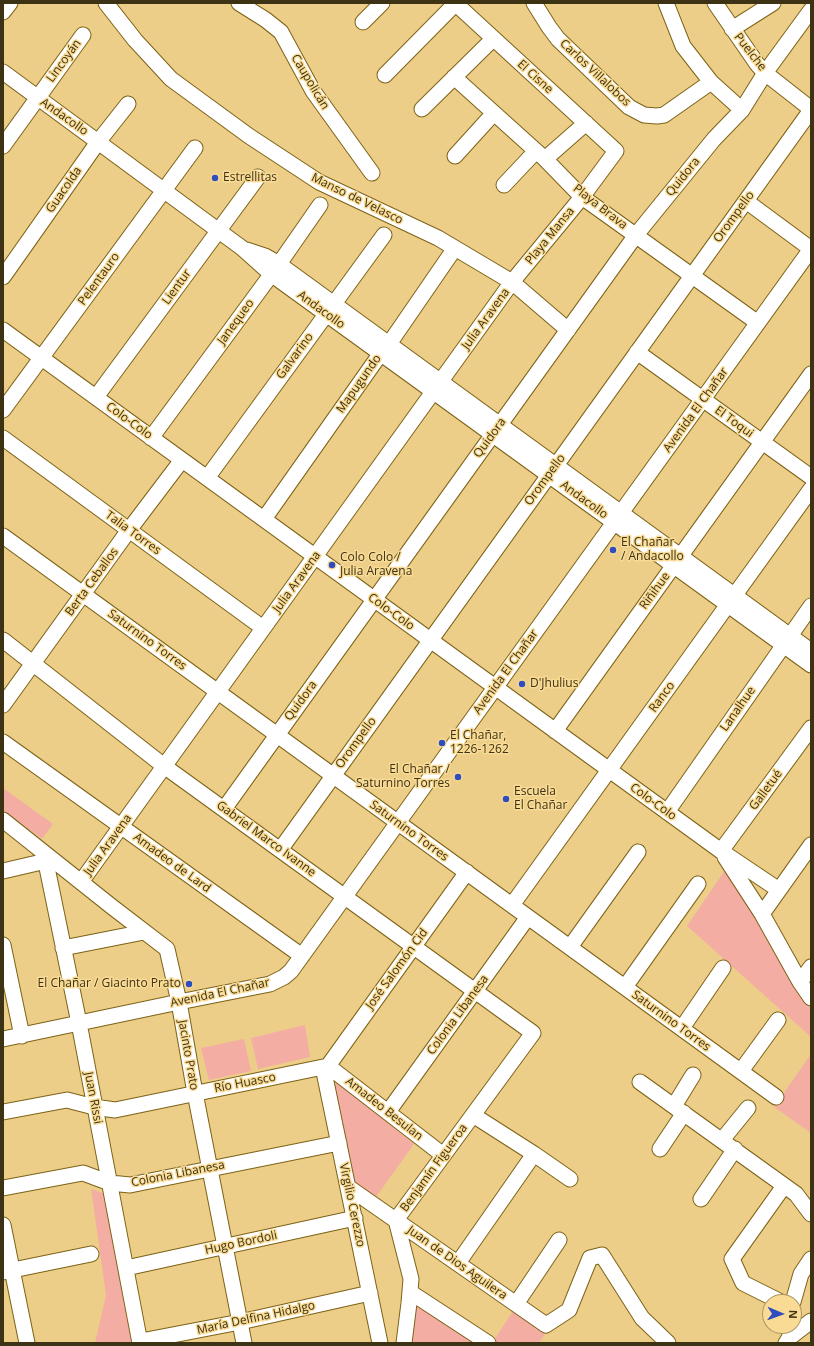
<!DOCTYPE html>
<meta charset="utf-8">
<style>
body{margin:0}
#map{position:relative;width:814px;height:1346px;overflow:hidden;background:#ecce88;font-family:"Open Sans",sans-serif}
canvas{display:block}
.frame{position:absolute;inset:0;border:4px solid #3d3214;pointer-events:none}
.north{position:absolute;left:762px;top:1294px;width:40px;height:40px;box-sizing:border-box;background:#f9db95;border:1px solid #ae9761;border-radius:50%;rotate:92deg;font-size:11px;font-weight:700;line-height:16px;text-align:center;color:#3d3214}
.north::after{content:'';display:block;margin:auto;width:14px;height:18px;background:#2f4dbe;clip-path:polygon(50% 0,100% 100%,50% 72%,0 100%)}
</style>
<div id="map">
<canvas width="814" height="1346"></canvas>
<div class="frame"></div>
<div class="north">N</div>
</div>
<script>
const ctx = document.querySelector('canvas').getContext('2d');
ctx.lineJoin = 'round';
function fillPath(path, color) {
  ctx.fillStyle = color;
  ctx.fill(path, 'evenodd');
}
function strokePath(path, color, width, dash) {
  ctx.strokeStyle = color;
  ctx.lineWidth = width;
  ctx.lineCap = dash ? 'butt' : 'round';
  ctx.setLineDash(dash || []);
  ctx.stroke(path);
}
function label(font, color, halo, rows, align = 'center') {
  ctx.font = font + ' "Open Sans",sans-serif';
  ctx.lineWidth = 3;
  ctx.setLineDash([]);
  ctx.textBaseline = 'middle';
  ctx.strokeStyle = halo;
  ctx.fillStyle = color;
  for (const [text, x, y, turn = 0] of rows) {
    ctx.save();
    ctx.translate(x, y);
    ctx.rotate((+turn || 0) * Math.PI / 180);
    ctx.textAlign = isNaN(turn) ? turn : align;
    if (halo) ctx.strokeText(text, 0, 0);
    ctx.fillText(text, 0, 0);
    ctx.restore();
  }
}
fillPath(new Path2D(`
 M 3,788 L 53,824 L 42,839 L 3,810 Z
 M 725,870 L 811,1007 L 811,1037 L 687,926 Z
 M 305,1025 L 310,1057 L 258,1069 L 251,1038 Z
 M 244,1039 L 251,1071 L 209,1080 L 201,1048 Z
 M 811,1054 L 811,1133 L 774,1107 Z
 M 337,1082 L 414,1144 L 376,1197 L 354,1181 L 334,1086 Z
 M 91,1189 L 103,1193 L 133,1337 L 131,1343 L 95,1343 L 106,1295 Z
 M 416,1299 L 482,1343 L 410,1343 Z
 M 513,1311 L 545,1334 L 539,1343 L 492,1343 Z`), '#f4ada3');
const minor = new Path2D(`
 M 106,3 L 135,40 L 171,79 L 249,136 L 319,182 L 438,238 L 512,282 L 568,330
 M 239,3 L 266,20 L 281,32 L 313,91 L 372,173
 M 534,3 L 549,27 L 558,39 L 629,107 L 644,115 L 657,116 L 664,115 L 711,82
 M 666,3 L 683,46 L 711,82 L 742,110
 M 715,3 L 757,64 L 765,73 L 811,109
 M 3,12 L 10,3
 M 363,22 L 382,3
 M 732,29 L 773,3
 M 3,72 L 242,248 L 271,274 L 811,665
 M 385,75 L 455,4
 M 454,77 L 545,159 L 582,197 L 758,323
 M 422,109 L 493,39
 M 3,146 L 83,35
 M 455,156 L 494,113
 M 545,159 L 586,123
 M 504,185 L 536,151
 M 746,201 L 811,249
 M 247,250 L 265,256 L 279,264 L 811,651
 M 3,277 L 98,142 L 128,104
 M 3,330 L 721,851 L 779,890
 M 637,352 L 811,477
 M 96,397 L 258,177
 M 3,410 L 195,148
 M 3,438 L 263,628
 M 151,438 L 279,264 L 320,205
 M 207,478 L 384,235
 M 264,519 L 381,353 L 389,344 L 455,248
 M 3,536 L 776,1097
 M 3,640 L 164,766 L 533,1033 L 396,1220 L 411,1279 L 409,1303 L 404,1343
 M 3,705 L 129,530 L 182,460
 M 555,731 L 811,374
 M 3,742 L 302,956
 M 224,809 L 636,235 L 714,139 L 742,110 L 765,73 L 811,10
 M 667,812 L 811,606
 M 3,820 L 111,906 L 167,949 L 179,1002 L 195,1093 L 244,1343
 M 280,850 L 811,110
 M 721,851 L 811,728
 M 44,853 L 79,1023 L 140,1343
 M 725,857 L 762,914 L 800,982 L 811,998
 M 3,871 L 46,861
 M 81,882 L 512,282 L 582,197 L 616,151 L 455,3
 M 512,905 L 811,489
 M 762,914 L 811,845
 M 3,945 L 22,1036
 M 570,947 L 638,852
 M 63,948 L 144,932
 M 800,982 L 811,967
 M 625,987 L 698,884
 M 682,1028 L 723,968
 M 3,1039 L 179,1002 L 270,984 L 284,977 L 291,971 L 811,249
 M 328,1066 L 467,872
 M 323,1067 L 380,1343
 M 741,1071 L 778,1020
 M 640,1082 L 796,1194 L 811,1214
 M 674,1106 L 693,1075
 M 3,1112 L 67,1100 L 94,1107 L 115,1110 L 328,1066 L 443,1155
 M 388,1112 L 528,917
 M 473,1115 L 534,1154 L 570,1179
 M 722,1140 L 748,1108
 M 660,1149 L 684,1113
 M 348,1187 L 546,1325 L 569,1310 L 590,1258 L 602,1255 L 642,1318 L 668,1343
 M 3,1188 L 83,1173 L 110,1183 L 130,1185 L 339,1143
 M 701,1199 L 735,1149
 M 3,1225 L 27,1343
 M 458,1263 L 534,1154
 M 126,1268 L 355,1218
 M 3,1272 L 91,1254
 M 410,1292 L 488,1343
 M 781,1302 L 743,1283 L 732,1259 L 784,1186
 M 793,1302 L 801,1274 L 811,1259
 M 516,1304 L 559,1240
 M 141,1341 L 240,1322 L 370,1293
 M 786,1343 L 789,1338 L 811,1321`);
strokePath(minor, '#7d6217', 17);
strokePath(minor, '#fff', 15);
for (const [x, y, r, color] of [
 [215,178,4,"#2f4dbe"],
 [613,550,4,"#2f4dbe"],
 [332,565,4,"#2f4dbe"],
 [522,684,4,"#2f4dbe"],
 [442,743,4,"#2f4dbe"],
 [458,777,4,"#2f4dbe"],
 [506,799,4,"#2f4dbe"],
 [189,984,4,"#2f4dbe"]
]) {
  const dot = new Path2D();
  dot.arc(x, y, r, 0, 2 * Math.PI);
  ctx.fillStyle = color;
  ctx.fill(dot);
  strokePath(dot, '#f9db95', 1.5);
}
label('12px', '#3d3214', '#f9db95', [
 ["Puelche",750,52,52],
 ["Lincoyán",64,61,-54],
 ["Carlos Villalobos",595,73,43],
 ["El Cisne",535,77,42],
 ["Caupolicán",310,82,59],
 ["Andacollo",64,117,35],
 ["Quidora",683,177,-51],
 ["Guacolda",64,190,-55],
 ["Manso de Velasco",357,199,26],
 ["Playa Brava",600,207,38],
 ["Orompello",734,217,-54],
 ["Playa Mansa",550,236,-51],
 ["Pelentauro",99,279,-54],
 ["Lientur",177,287,-54],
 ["Andacollo",321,310,36],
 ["Julia Aravena",486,319,-54],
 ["Janequeo",236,322,-54],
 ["Galvarino",295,356,-54],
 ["Mapugundo",359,384,-55],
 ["Avenida El Chañar",696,410,-54],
 ["Colo-Colo",129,421,36],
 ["El Toqui",734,422,36],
 ["Quidora",490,438,-54],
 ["Orompello",545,480,-54],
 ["Andacollo",584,500,36],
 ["Talia Torres",133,533,36],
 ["Berta Ceballos",92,582,-54],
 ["Julia Aravena",297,582,-54],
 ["Riñihue",655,591,-54],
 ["Colo-Colo",391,612,36],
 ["Saturnino Torres",147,640,36],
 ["Avenida El Chañar",506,672,-54],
 ["Ranco",662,697,-54],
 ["Quidora",301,701,-54],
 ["Lanalhue",738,709,-55],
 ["Orompello",356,743,-54],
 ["Galletué",766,790,-54],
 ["Colo-Colo",653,802,36],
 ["Saturnino Torres",409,831,36],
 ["Gabriel Marco Ivanne",266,839,36],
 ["Julia Aravena",108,845,-54],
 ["Amadeo de Lard",172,863,36],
 ["José Salomón Cid",397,969,-54],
 ["Avenida El Chañar",220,993,-12],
 ["Colonia Libanesa",458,1015,-54],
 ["Saturnino Torres",671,1021,36],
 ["Jacinto Prato",188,1055,80],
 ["Río Huasco",245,1083,-11],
 ["Juan Rissi",93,1098,79],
 ["Amadeo Besulan",384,1109,38],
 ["Benjamín Figueroa",434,1168,-54],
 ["Colonia Libanesa",178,1174,-11],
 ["Virgilio Cerezzo",352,1205,78],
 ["Hugo Bordoli",241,1243,-12],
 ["Juan de Dios Aguilera",457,1263,35],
 ["María Delfina Hidalgo",256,1318,-12]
]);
label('12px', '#3d3214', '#f9db95', [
 ["Estrellitas",223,178],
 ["El Chañar",621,543],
 ["/ Andacollo",621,557],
 ["Colo Colo /",340,558],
 ["Julia Aravena",340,572],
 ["D'Jhulius",530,684],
 ["El Chañar,",450,736],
 ["1226-1262",450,750],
 ["El Chañar /",450,770,"right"],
 ["Saturnino Torres",450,784,"right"],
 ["Escuela",514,792],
 ["El Chañar",514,806],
 ["El Chañar / Giacinto Prato",181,984,"right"]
], 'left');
</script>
